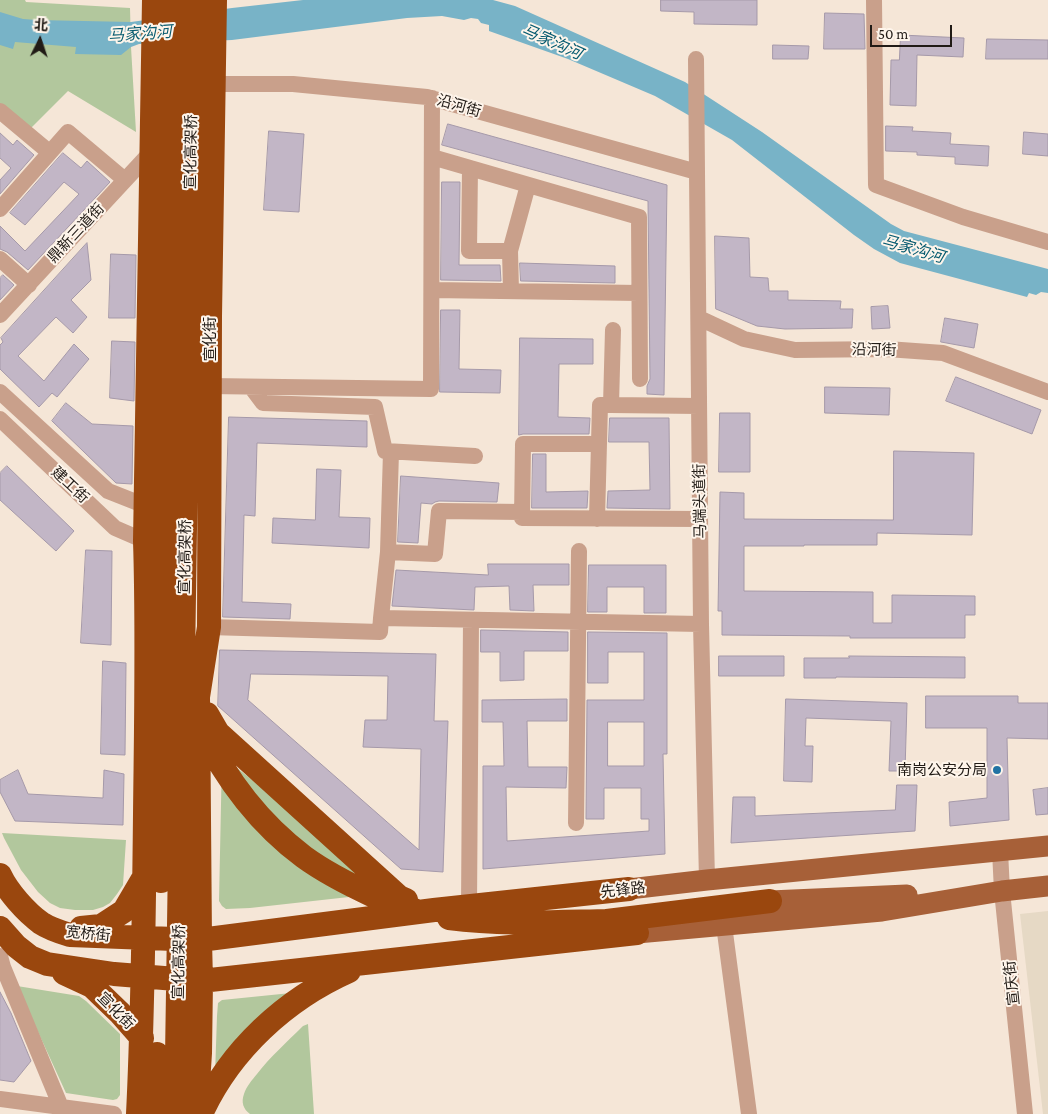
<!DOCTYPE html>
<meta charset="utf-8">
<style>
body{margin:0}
#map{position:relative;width:1048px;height:1114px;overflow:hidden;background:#f5e6d7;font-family:"Crimson Pro","Noto Sans SC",serif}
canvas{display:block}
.north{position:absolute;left:15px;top:15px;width:50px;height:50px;-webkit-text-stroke:4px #fef5eb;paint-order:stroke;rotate:4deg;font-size:14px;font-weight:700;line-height:20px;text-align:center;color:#211b16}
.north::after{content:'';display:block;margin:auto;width:18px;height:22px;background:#211b16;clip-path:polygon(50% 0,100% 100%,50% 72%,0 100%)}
.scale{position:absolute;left:870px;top:25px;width:82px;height:22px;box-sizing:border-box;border:2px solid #211b16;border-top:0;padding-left:6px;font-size:15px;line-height:18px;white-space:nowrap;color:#211b16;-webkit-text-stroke:4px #fef5eb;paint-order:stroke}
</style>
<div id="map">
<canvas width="1048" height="1114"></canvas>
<div class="north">北</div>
<div class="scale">50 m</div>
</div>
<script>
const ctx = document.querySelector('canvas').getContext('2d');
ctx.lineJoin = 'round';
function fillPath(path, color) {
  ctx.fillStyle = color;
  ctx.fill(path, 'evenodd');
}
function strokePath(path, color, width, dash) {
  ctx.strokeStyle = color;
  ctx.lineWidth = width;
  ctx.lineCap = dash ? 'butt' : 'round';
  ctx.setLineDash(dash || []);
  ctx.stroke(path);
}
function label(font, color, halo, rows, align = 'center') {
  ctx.font = font + ' "Crimson Pro","Noto Sans SC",serif';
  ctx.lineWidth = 4;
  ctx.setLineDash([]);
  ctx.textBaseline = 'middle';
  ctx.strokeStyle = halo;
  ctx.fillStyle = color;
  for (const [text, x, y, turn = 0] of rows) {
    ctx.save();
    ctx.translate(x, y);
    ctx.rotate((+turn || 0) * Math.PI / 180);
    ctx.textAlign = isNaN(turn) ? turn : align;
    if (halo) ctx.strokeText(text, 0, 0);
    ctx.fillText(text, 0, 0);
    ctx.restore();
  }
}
fillPath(new Path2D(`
 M 1048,911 L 1048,1114 L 1043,1114 L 1020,914 Z`), '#e6d9c5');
fillPath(new Path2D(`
 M 0,0 L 25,0 L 26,2 L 130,8 L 131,47 L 136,132 L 68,91 L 28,131 L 0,107 Z
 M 222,756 L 301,819 L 363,879 L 358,896 L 250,908 L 226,909 L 222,906 L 219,901 Z
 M 2,833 L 126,840 L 123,885 L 117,894 L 110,903 L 103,907 L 93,910 L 75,910 L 60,908 L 50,903 L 38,892 L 21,870 L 4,838 Z
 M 17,986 L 79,996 L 86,1001 L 120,1034 L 120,1095 L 117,1099 L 113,1100 L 66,1093 Z
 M 301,992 L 215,1075 L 217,1016 L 218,1003 L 222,1000 Z
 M 308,1024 L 314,1114 L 250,1114 C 243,1109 241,1102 244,1094 C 246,1087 252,1080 257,1074 C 270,1057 287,1042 303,1026 Z`), '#b2c79d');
fillPath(new Path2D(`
 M 303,0 L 493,0 L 515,6 L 685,82 L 762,132 L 891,224 L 904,231 L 1048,269 L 1048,293 L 1041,292 L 1036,295 L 1029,293 L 1027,297 L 900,263 L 874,249 L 854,235 L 732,140 L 655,96 L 568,59 L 489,31 L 489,25 L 481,23 L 478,19 L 471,18 L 464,20 L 442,16 L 407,18 L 232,40 L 139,44 L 131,47 L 121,55 L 75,54 L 76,47 L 15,42 L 13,49 L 0,45 L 0,12 L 23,19 L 36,20 L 131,22 L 232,8 Z`), '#78b3c7');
const building = new Path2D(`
 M 661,0 L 757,0 L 757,25 L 694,24 L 694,12 L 661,11 Z
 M 825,13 L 864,14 L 865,49 L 824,49 Z
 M 901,35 L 964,38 L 963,57 L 917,55 L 916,106 L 890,105 L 891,60 L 899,60 Z
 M 987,39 L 1048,40 L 1048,59 L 986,59 Z
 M 773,45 L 809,46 L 808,59 L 773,59 Z
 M 448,124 L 667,185 L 664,395 L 647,394 L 647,386 L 650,379 L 648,201 L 442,145 Z
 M 886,126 L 913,127 L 912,131 L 951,133 L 950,144 L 989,146 L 988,166 L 955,164 L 955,157 L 917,155 L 917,152 L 886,151 Z
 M 269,131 L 304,134 L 299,212 L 264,210 Z
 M 1024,132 L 1048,134 L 1048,156 L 1023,154 Z
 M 0,133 L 13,145 L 17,140 L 34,155 L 0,194 L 0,180 L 11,168 L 0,158 Z
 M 63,153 L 81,168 L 87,161 L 110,182 L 28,270 L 7,252 L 0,249 L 0,226 L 25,251 L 79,194 L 64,182 L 25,225 L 10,213 Z
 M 442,182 L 460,182 L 459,265 L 500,265 L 501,281 L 441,280 Z
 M 715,236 L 749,238 L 750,277 L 768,278 L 769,291 L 788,291 L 788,300 L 841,301 L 840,309 L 853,309 L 852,328 L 785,329 L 757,326 L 716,309 Z
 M 87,243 L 91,280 L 71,300 L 87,317 L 73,333 L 56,317 L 18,356 L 44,381 L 74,344 L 89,359 L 57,397 L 52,393 L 39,407 L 0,369 L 0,345 L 3,342 L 1,338 Z
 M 111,254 L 136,255 L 135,318 L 109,318 Z
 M 520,263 L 615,266 L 615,283 L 521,281 Z
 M 3,275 L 14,285 L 0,300 L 0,278 Z
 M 888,306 L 890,328 L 872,329 L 871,307 Z
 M 441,310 L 460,310 L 459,369 L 501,370 L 500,393 L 440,392 Z
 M 945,318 L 978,324 L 974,348 L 941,342 Z
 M 520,338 L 593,339 L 593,364 L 559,364 L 558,417 L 590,418 L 589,434 L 523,434 L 519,435 Z
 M 112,341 L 135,342 L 134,401 L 110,398 Z
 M 956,377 L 1041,410 L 1032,434 L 946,401 Z
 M 825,387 L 890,388 L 889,415 L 825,413 Z
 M 66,403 L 92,424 L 133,426 L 132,484 L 116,483 L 52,421 Z
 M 720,413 L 750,413 L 750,472 L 719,472 Z
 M 229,417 L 367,421 L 367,447 L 257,443 L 255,516 L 244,515 L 242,602 L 291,604 L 290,619 L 223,617 Z
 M 610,418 L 669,418 L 670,509 L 607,508 L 608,491 L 650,490 L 649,442 L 609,442 Z
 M 894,451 L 974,453 L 972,535 L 877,533 L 877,545 L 804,545 L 804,546 L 744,546 L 744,591 L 873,592 L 873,623 L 892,623 L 892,595 L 975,596 L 975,615 L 965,615 L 965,638 L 850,638 L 850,636 L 722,635 L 722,611 L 718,611 L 720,492 L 744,493 L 744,519 L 893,520 Z
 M 533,454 L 546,454 L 546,492 L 588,491 L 587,508 L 532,508 Z
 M 7,466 L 74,531 L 56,551 L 0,500 L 0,473 Z
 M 317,469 L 341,470 L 339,517 L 370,518 L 369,548 L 272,543 L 273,518 L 315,520 Z
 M 401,476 L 499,483 L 497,502 L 439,501 L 435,502 L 432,504 L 421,503 L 418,543 L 398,542 Z
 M 86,550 L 112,551 L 111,645 L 81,643 Z
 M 488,564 L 569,564 L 569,585 L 533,585 L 534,611 L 510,610 L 509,586 L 475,587 L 474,610 L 392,606 L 396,570 L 488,575 Z
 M 589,565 L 666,565 L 666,613 L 644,613 L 644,587 L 607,587 L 607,612 L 588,612 Z
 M 481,630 L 568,632 L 568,651 L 524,651 L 524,680 L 500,681 L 500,652 L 481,652 Z
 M 588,632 L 667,633 L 667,754 L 663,754 L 665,854 L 483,869 L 483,766 L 504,766 L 503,722 L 482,722 L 482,700 L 567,699 L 567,721 L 527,721 L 528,767 L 567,767 L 566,788 L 506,787 L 507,841 L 649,831 L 649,819 L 641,819 L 641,788 L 604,788 L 604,819 L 586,819 L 587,700 L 644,700 L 644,652 L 608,652 L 608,683 L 588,683 ZM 608,722 L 644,722 L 644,766 L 608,766 Z
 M 220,650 L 436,654 L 434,721 L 448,721 L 443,872 L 401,869 L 218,706 ZM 251,674 L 388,676 L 387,720 L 365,720 L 363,747 L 421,749 L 419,850 L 248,700 Z
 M 719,656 L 784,656 L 784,676 L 719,676 Z
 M 849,656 L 965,657 L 965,678 L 836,677 L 836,678 L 804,678 L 804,658 L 849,658 Z
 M 103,661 L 126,663 L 125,755 L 101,754 Z
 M 926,696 L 1018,696 L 1018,703 L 1048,703 L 1048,739 L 1007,738 L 1009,820 L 950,826 L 949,802 L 987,798 L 987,728 L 926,728 Z
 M 786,699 L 907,703 L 905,771 L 889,771 L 891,721 L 806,718 L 805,746 L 813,746 L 812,782 L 784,781 Z
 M 18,770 L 28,794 L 103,798 L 104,770 L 124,774 L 123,825 L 15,821 L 0,792 L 0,780 Z
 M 897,785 L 917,785 L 915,831 L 731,843 L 733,797 L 755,797 L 755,816 L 895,810 Z
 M 1048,788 L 1048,814 L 1036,815 L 1033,790 Z
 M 0,992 L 11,1013 L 31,1061 L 14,1082 L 0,1080 Z`);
fillPath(building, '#c2b6c6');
strokePath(building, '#a599a9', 1);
strokePath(new Path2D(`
 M 874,0 L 876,185 L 963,217 L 1048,242
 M 696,59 L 701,624 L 707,880
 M 214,84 L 293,84 L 427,97 L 697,172
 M 0,111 L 49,152
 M 432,157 L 639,217 L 640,379
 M 470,168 L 469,251 L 510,251
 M 0,209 L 68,132 L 125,180
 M 0,259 L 29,285
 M 432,290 L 639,293
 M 511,291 L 510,251 L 528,185
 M 0,315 L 152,151
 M 699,318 L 744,339 L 795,350 L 887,349 L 943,353 L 1048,392
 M 209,386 L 431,389 L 432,98
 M 251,387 L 263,403 L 375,407 L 385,451 L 475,456
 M 0,392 L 108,491 L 146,506
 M 611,405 L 699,406
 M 0,419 L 115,528 L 145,541
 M 599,444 L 523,444 L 522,518 L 700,519
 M 391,452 L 388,552 L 435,554 L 439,511 L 522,512
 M 597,519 L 600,405 L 611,405 L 613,330
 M 381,618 L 388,552
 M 209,627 L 380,632 L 381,618 L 701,624
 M 576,823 L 579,551
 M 1000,851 L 1002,891 L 1025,1114
 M 469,906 L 471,620
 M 724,925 L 749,1114
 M 0,956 L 3,967 L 61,1107
 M 0,1099 L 114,1114`), '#c9a08b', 16);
strokePath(new Path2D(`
 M 629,889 L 707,880 L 1048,846
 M 770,901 L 907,895
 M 637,933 L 882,911 L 1002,891 L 1048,886`), '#a76038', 21);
strokePath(new Path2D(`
 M 207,714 L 218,733 L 399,897 L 406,900
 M 201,728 C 225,778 260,824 304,857 C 326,873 350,885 374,896 C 387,902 401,906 414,910
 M 0,875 C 8,892 26,912 41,923 C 50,929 60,932 70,935 L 200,940 L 434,910 L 629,889
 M 161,881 L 167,606 L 174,0
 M 449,918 C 502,925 555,922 609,921
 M 607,921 L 770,901
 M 0,928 L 16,946 L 30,957 L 47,964 L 114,974 L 201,981 L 637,933
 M 81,928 L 101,926 L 124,911 L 144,877
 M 64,973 L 92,986 L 120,1013 L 142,1038
 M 138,1114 C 143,1014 144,914 145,814 C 146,723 148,632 145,541 L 154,0
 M 156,1114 L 157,1054
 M 174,1114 L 177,1057 L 193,0
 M 196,1114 L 200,1053 L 201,981 L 200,940 L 198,697 L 209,627 L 210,316 L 215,0
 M 201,1114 C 230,1050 286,999 349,971`), '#9a470e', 24);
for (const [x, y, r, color] of [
 [997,770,5,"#2173a4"]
]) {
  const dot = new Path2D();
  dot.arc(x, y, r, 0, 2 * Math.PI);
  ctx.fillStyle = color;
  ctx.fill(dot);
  strokePath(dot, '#fef5eb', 2);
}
label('15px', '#211b16', '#fef5eb', [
 ["沿河街",459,106,16],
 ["宣化高架桥",191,152,-89],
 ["鼎新三道街",76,233,-47],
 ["宣化街",210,339,-90],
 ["沿河街",874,350,1],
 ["建工街",70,485,43],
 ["马端头道街",700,501,-91],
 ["宣化高架桥",185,557,-89],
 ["先锋路",623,890,-6],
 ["宽桥街",88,934,6],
 ["宣化高架桥",179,962,-89],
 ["宣庆街",1012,983,-96],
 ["宣化街",116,1011,45]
]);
label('15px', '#211b16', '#fef5eb', [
 ["南岗公安分局",987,770]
], 'right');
label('italic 16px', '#075b70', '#fef5eb', [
 ["马家沟河",140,34,-4],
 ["马家沟河",552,42,24],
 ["马家沟河",913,249,16]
]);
</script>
